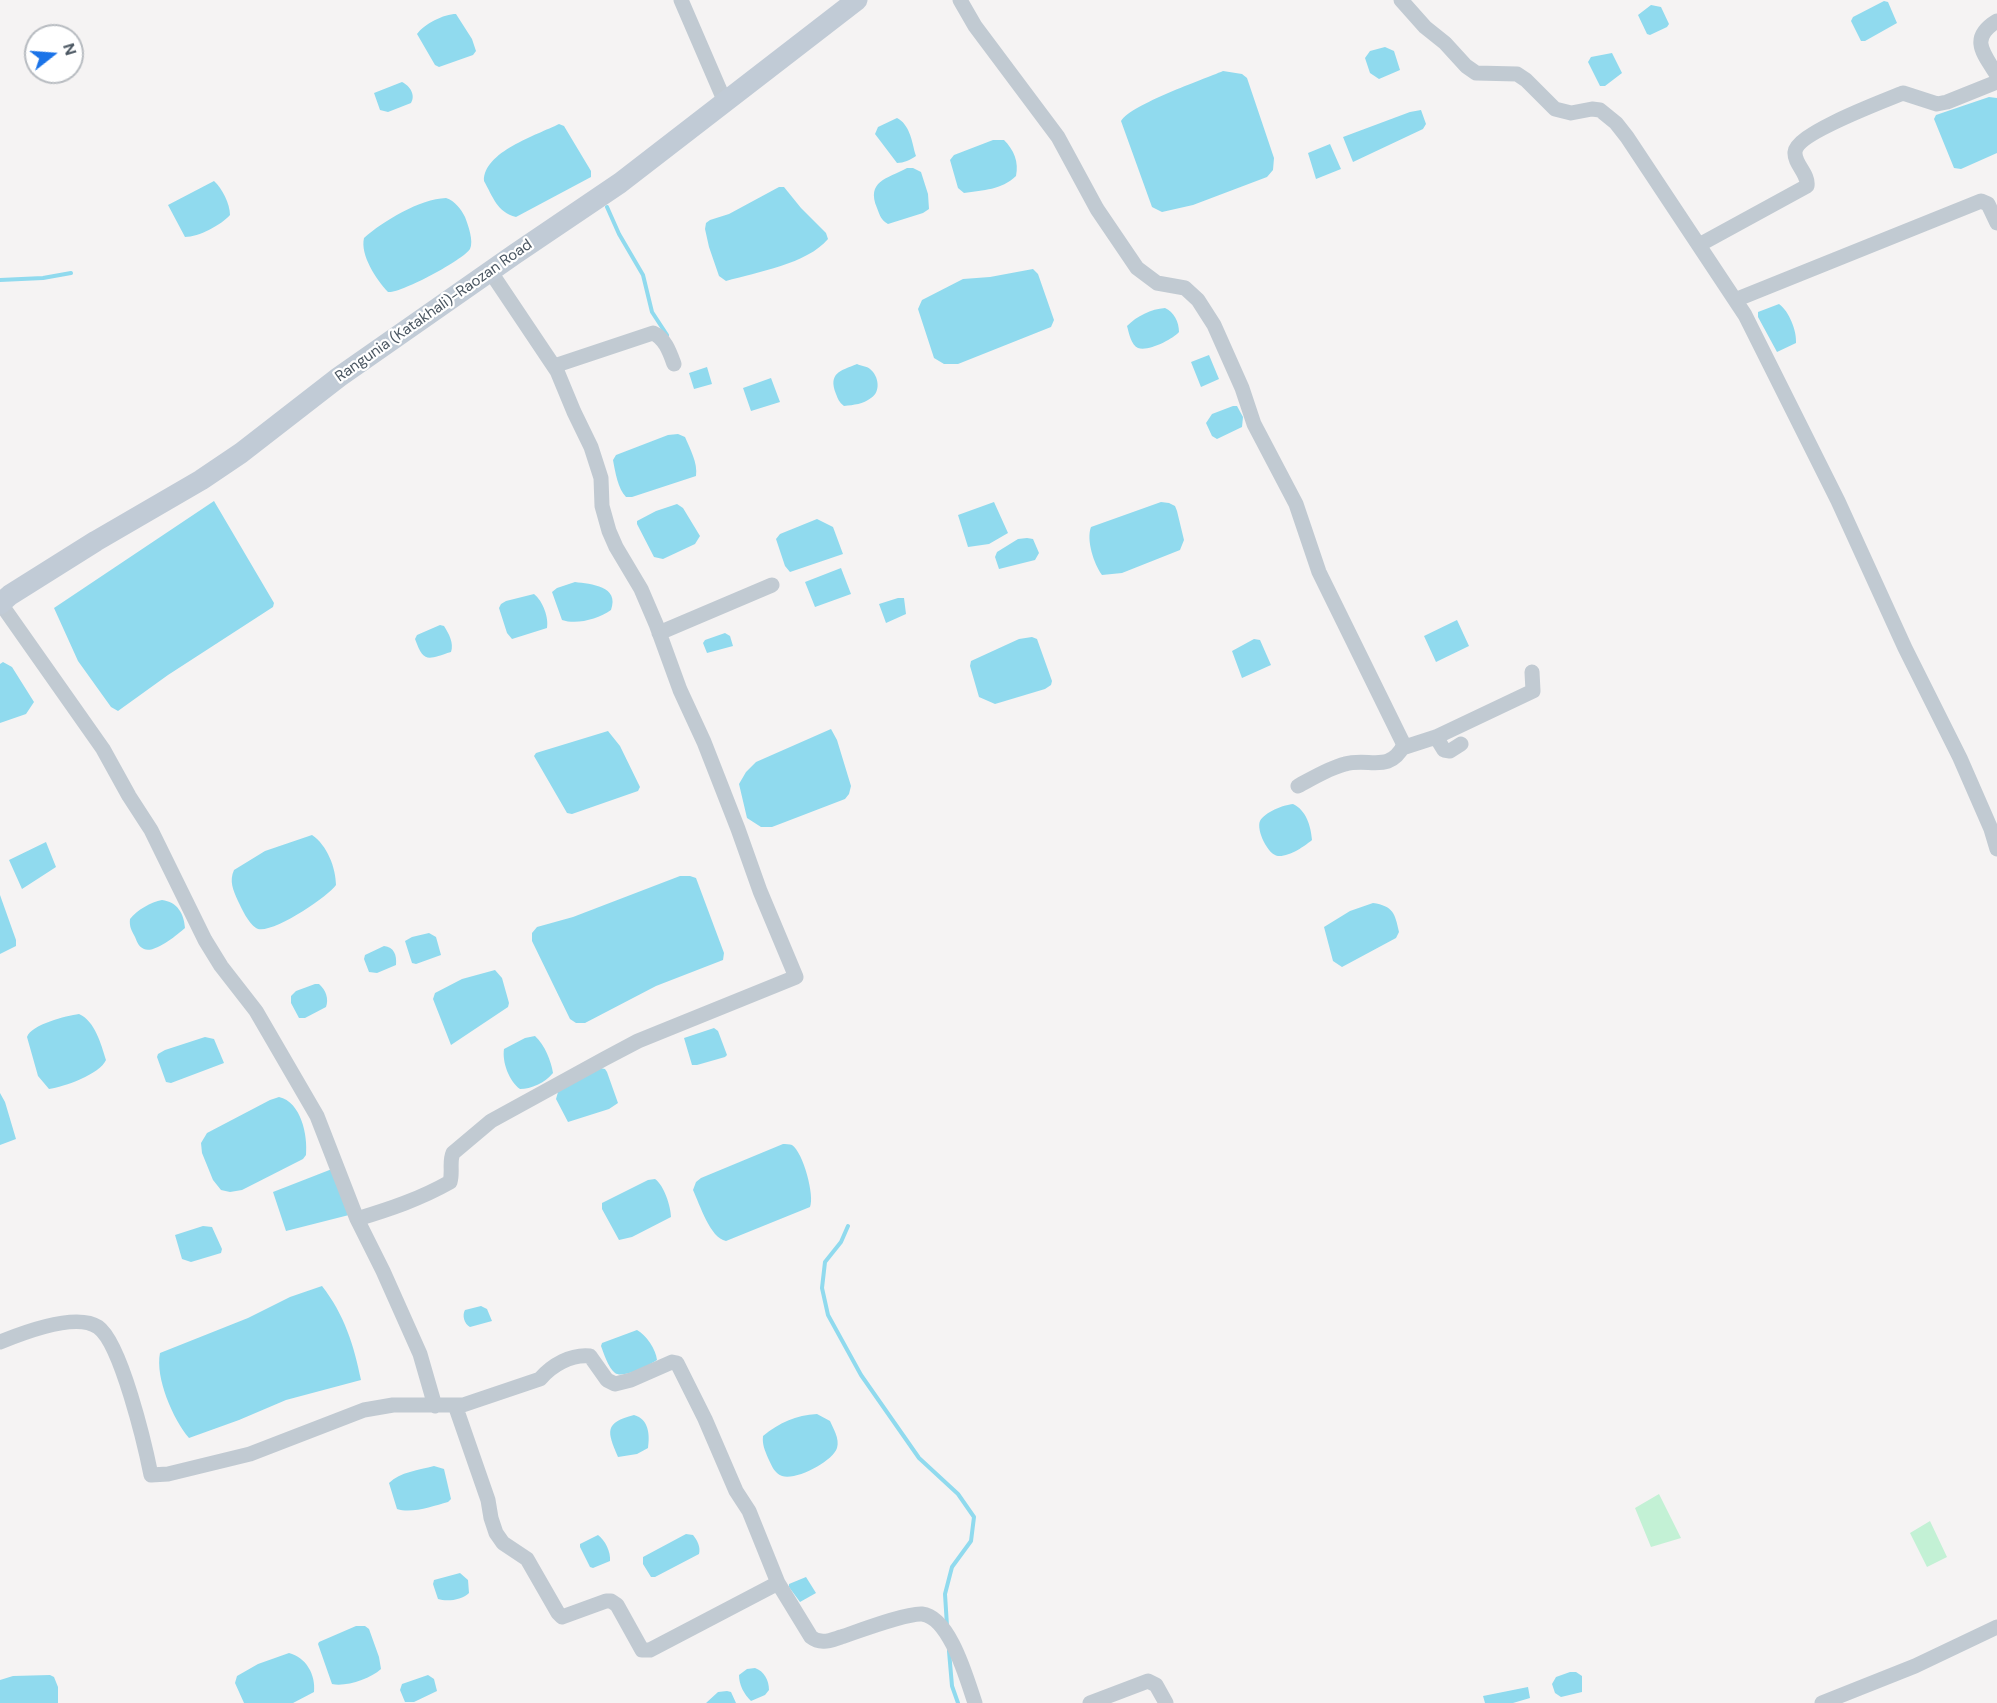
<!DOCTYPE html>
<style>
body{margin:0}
#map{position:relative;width:1997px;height:1703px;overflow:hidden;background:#f5f3f3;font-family:"DM Sans",sans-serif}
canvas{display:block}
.north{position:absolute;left:24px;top:24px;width:60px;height:60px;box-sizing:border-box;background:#fff;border:2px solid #b7bbc0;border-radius:50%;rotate:73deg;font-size:16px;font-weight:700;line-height:24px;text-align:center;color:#4a5661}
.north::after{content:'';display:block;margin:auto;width:21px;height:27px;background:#1a73e8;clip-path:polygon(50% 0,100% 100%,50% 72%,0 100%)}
</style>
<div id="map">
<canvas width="1997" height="1703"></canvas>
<div class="north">N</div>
</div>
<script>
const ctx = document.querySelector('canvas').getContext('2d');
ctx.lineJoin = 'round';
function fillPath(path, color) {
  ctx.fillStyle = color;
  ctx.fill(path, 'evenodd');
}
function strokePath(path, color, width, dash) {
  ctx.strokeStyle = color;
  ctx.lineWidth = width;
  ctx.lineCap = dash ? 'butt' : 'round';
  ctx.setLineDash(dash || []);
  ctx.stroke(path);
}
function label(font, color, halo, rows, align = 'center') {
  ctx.font = font + ' "DM Sans",sans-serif';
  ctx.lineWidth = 4.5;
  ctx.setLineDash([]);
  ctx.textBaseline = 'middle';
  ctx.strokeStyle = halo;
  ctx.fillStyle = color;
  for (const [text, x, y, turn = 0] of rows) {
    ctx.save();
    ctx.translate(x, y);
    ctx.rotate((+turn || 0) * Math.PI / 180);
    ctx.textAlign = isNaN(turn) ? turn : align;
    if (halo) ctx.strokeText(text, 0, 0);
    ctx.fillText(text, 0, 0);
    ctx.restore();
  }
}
fillPath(new Path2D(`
 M 1659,1494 L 1681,1538 L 1651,1547 L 1635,1508 Z
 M 1930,1521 L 1947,1557 L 1927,1567 L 1910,1533 Z`), '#c3f1d5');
fillPath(new Path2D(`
 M 1884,1 L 1888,2 L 1897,23 L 1865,41 L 1861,41 L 1851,21 L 1853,17 Z
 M 1651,5 L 1661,7 L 1669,24 L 1667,27 L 1650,35 L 1647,34 L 1638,15 Z
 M 456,14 L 472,39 L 476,51 L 473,55 L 439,67 L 435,65 L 417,34 C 424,24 444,14 456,14 Z
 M 1385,47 L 1394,51 L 1400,70 L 1379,79 L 1370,73 L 1365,58 L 1370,51 Z
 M 1612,53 L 1622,73 L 1605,86 L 1600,86 L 1588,62 L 1591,57 Z
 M 1223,71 L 1242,74 L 1247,78 L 1274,158 L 1273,170 L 1267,177 L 1193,205 L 1162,212 L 1152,207 L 1121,121 C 1132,104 1202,80 1223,71 Z
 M 402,82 C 410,86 416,95 411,103 L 388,112 L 380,110 L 374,93 Z
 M 1989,97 L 1997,98 L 1997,153 L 1961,169 L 1954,168 L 1934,119 L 1936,115 Z
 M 1421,110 L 1426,124 L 1423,129 L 1353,162 L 1343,137 L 1410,112 Z
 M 897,118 C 909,124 912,140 915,153 L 916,156 C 910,160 904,163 897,163 L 875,134 L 878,127 Z
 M 559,124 L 564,126 L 591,171 L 591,177 L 516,217 C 497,212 493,197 484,181 C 483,152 537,135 559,124 Z
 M 993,140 L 1004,140 C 1014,150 1019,162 1016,176 C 1001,190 984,190 964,193 L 958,188 L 950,160 L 954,155 Z
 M 1330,144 L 1341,169 L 1316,179 L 1308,153 Z
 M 907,168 L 913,168 L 921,172 L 928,194 L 929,209 L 923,213 L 888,224 C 881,220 880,216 877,208 C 866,181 887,179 907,168 Z
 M 214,181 C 222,188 230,204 230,215 C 221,225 199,237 185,237 L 168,205 Z
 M 779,187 L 784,187 L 801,208 L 826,233 L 828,239 C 807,264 757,272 726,281 L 719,276 L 709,247 L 705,229 L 706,223 L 710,220 L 729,214 Z
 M 446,198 C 455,201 461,209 465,217 C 468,225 474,241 470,249 C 463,260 400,294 388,292 C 376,279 360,255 364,238 C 383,221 420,199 446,198 Z
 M 1033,269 L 1038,274 L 1054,320 L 1051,327 L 958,364 L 944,364 L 934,358 L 918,309 L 922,300 L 963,279 L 990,277 Z
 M 1779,304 C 1789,311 1797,331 1796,343 L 1777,352 L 1758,317 L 1758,312 Z
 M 1165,308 C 1174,312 1179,322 1179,332 C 1173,339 1148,352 1138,348 C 1131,345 1129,333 1127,326 C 1137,316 1151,309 1165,308 Z
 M 1209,355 L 1219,379 L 1201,387 L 1191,362 Z
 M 857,364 C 861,366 867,366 870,369 C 879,376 881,392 871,398 C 863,404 854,405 844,406 C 839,402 838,399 836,394 C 828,373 840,371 857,364 Z
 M 707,367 L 712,384 L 694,389 L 689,373 Z
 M 771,378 L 780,402 L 751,411 L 743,388 Z
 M 1233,406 L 1237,406 L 1243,417 L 1242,427 L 1217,439 L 1212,436 L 1206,423 L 1212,414 Z
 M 678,434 L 685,437 C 690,449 698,463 696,476 L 632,497 L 626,497 C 618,489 615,471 613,460 L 616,455 L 668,435 Z
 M 214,501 L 274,603 L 273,607 L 168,675 L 118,711 L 111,707 L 78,661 L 54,608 Z
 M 994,502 L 1008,533 L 989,544 L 968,547 L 958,515 Z
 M 1161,502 L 1169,503 L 1175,506 L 1177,511 L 1184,540 L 1180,550 L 1122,573 L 1102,575 C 1094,564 1086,540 1091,527 Z
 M 677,504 L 683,508 L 700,536 L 695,544 L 663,559 L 654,557 L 637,524 L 637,521 L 656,511 Z
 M 817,519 L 833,527 L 843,554 L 790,572 L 785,566 L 776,539 L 780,534 Z
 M 1027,538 L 1033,539 L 1039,553 L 1035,560 L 999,569 L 995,557 L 997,552 L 1018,539 Z
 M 841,568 L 851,594 L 815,607 L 805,582 Z
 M 575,582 C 591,584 620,586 611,610 C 598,619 577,625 562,620 L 552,592 L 557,588 Z
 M 534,594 C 543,601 549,618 547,628 L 512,639 L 507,633 L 499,608 L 501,604 L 506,601 Z
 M 898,598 L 904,598 L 906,614 L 886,623 L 879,604 Z
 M 1457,620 L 1469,646 L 1436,662 L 1424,636 Z
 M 440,625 L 444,626 C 449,634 454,643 451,652 C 428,659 424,664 415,639 L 417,635 Z
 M 725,633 L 730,636 L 733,646 L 707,653 L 703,643 L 705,640 Z
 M 1032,637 L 1037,639 L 1052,681 L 1051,685 L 1045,689 L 995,704 L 979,697 L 970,666 L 971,661 L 1019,639 Z
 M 1254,639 L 1260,640 L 1271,665 L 1242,678 L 1232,651 Z
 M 3,662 L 12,667 L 34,702 L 26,714 L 0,723 L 0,664 Z
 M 831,729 L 837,740 L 851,786 L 849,794 L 845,799 L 772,827 L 761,827 L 747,818 L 739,784 L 746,772 L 756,762 Z
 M 608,731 L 620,746 L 640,787 L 638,791 L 572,814 L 567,813 L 534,756 L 536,753 Z
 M 1293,804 C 1306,810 1311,826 1312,840 C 1305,846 1289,857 1278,856 C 1268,855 1256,830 1260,821 C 1265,812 1283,805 1293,804 Z
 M 312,835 C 327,845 336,868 336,885 C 328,897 268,937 256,928 C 248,923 242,909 238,901 C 233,890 229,881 234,870 L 265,851 Z
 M 46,842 L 56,867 L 22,889 L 9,860 Z
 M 680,876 L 690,876 L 696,878 L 724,953 L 723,960 L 656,986 L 585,1023 L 576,1023 L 570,1019 L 532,941 L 532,933 L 537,927 L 573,917 Z
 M 0,895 L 16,940 L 16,946 L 0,954 Z
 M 162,900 C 177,902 184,913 185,928 C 177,935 154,954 144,949 C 139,947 137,942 135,937 C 132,931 129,927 130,919 C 137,910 151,902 162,900 Z
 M 1373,903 C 1393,906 1395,913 1399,932 L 1396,938 L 1342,967 L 1333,961 L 1324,927 L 1350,911 Z
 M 429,933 L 436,937 L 441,955 L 416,964 L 412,963 L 405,941 L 412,937 Z
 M 384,946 C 394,947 397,955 396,965 L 377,973 L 369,972 L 364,959 L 365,955 Z
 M 495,970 L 502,978 L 509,1003 L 508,1007 L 451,1045 L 433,999 L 435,993 L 462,979 Z
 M 315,984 L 319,984 C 326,990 329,999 326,1007 L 305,1018 L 299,1018 L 291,1003 L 291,996 L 296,991 Z
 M 79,1014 C 95,1021 101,1044 106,1060 C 100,1074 64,1087 49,1089 L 38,1076 L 27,1037 C 32,1024 66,1016 79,1014 Z
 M 714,1028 L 718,1031 L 727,1055 L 725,1057 L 697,1065 L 692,1065 L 684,1038 Z
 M 535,1036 C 545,1045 551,1061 553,1073 C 545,1083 531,1089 520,1089 C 509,1081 502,1062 504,1049 L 525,1038 Z
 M 205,1037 L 214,1039 L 224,1063 L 171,1083 L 166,1082 L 157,1057 L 158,1054 L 165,1050 Z
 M 600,1068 L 605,1069 L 607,1072 L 618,1103 L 609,1109 L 568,1122 L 556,1099 L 558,1092 Z
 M 0,1093 L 5,1102 L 16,1139 L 0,1145 Z
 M 279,1097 C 301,1102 308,1135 306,1155 L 303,1159 L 242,1190 L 230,1192 L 221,1190 L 213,1180 L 202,1153 L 201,1143 L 207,1133 L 270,1100 Z
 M 783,1144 C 785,1144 790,1144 792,1145 C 803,1152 815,1196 810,1207 L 726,1241 C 710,1238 700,1205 693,1190 L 696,1182 L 701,1178 Z
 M 332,1169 L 349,1215 L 286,1231 L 273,1192 Z
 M 655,1179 C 664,1185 671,1207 671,1217 L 632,1237 L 619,1240 L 602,1209 L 602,1203 L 648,1180 Z
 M 203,1226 L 212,1227 L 222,1249 L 221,1253 L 191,1262 L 182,1259 L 175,1235 Z
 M 322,1286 C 344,1314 354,1345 361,1380 L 286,1400 L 239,1420 L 189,1438 C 173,1419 155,1378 160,1353 L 248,1318 L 290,1297 Z
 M 481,1306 L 487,1309 L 492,1321 L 470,1327 C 464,1324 462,1315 465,1310 Z
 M 637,1330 C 646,1335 656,1349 657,1360 C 650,1365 623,1379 615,1373 C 608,1367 604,1354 601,1346 L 602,1343 Z
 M 817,1414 L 830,1421 C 833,1428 840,1439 837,1448 C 833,1461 796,1481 782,1476 C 774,1473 772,1466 768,1458 C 765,1450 762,1445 763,1436 C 779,1423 796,1415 817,1414 Z
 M 634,1415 C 649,1419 650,1435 648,1448 L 637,1454 L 618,1457 C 607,1431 604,1423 634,1415 Z
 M 434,1466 L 444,1469 L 451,1499 L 448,1502 C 433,1506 412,1514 397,1509 L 389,1483 C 400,1472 419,1470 434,1466 Z
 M 686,1534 L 693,1535 C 697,1540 701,1547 699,1554 L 655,1577 L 651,1577 L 643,1564 L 643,1557 Z
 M 598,1535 C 605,1540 611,1552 610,1561 L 593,1568 L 590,1567 L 580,1547 L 580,1544 Z
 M 460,1573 L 468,1580 L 469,1593 C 462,1600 447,1602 438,1599 L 433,1584 L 434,1580 Z
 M 806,1577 L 816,1593 L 800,1602 L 789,1587 L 789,1584 Z
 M 356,1626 L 365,1626 L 369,1629 L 379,1657 L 381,1669 C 370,1679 346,1687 332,1684 L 318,1644 L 319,1642 Z
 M 289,1653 C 306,1657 316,1675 314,1692 L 293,1703 L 244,1703 L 235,1683 L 237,1676 L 258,1664 Z
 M 755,1668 C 764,1671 769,1680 769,1690 L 765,1695 L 751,1701 C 744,1694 739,1685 739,1675 L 747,1669 Z
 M 1570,1672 L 1576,1672 L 1582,1676 L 1582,1692 L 1561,1697 L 1555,1693 L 1552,1684 L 1556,1677 Z
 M 50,1675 L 54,1677 L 58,1687 L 58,1703 L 0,1703 L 0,1680 L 13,1676 Z
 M 428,1675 L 434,1679 L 437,1691 L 414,1702 L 405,1702 L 400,1690 L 402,1684 Z
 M 1528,1687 L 1530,1698 L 1513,1703 L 1485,1703 L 1483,1696 Z
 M 727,1691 L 731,1692 L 736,1703 L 706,1703 L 718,1692 Z`), '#90daee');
strokePath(new Path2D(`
 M 607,207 L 619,234 L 643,275 L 652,312 L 667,335
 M 0,280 L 43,278 L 71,273
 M 848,1226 L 841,1242 L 825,1262 L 822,1288 L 828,1315 L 861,1375 L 919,1458 L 958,1494 L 974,1517 L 971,1541 L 952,1567 L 945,1594 L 947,1626
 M 949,1651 L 952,1686 L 958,1703`), '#90daee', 4);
strokePath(new Path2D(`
 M 681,0 L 725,102
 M 960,0 L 975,26 L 1058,137 L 1097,209 L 1137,268 L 1157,283 L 1185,288 L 1198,300 L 1214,325 L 1242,388 L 1254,424 L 1296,504 L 1319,572 L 1404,745 C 1389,774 1369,757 1345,764 C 1329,768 1313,778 1298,786
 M 1401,0 L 1425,27 L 1445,43 L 1466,66 L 1476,73 L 1517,74 L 1526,80 L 1555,109 L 1571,113 L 1592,109 L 1600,110 L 1616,123 L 1627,137 L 1745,315 L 1838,501 L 1905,648 L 1960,758 L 1991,829 L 1997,849
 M 1997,21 C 1969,38 1983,53 1997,75
 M 1699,245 L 1807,186 C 1809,174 1794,164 1795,152 C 1797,133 1884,101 1903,93 L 1937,104 L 1947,102 L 1997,82
 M 1735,300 L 1981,201 L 1988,204 L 1997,223
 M 554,366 L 653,333 C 665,338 670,353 674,364
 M 1,604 L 103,749 L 129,796 L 151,830 L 205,940 L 221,966 L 256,1011 L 317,1116 L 357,1219 L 383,1271 L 420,1354 L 435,1406
 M 659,633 L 772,585
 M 1436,737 L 1444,750 L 1450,751 L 1461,744
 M 1402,748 L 1436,737 L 1533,691 L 1532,672
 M 357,1219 C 390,1209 420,1199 450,1182 C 453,1172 449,1162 453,1153 L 491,1121 L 604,1059 L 638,1041 L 796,977 L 760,891 L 738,829 L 704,742 L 680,690 L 656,624 L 641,589 L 616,547 L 609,531 L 602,506 L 601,478 L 591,447 L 574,412 L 557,371 L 490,271
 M 0,1342 C 22,1333 76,1312 98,1327 C 121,1343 145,1445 151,1475 L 168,1474 L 250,1454 L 364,1410 L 393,1405 L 463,1405 L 540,1379 C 552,1365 571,1354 590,1356 L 607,1380 L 615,1384 L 631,1380 L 672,1362 L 677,1363 L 705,1419 L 736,1491 L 749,1511 L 778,1583 L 811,1637 C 821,1645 831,1640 841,1637 C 859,1631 906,1613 922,1614 C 950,1617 967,1680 975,1703
 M 455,1405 L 488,1500 L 491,1518 L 496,1533 L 503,1543 L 527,1559 L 558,1613 L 562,1617 L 606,1601 L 611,1601 L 617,1605 L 642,1650 L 650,1650 L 778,1583
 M 1090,1703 L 1148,1681 L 1156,1685 L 1166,1703
 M 1822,1703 L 1915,1666 L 1997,1627`), '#c1cad2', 15);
strokePath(new Path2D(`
 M 0,604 L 10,595 L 96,541 L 201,480 L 241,453 L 339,377 L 515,254 L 620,183 L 857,0`), '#c1cbd6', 21);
label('15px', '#4a5661', '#fff', [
 ["Rangunia (Katakhali)-Raozan Road",434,311,-35]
]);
</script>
